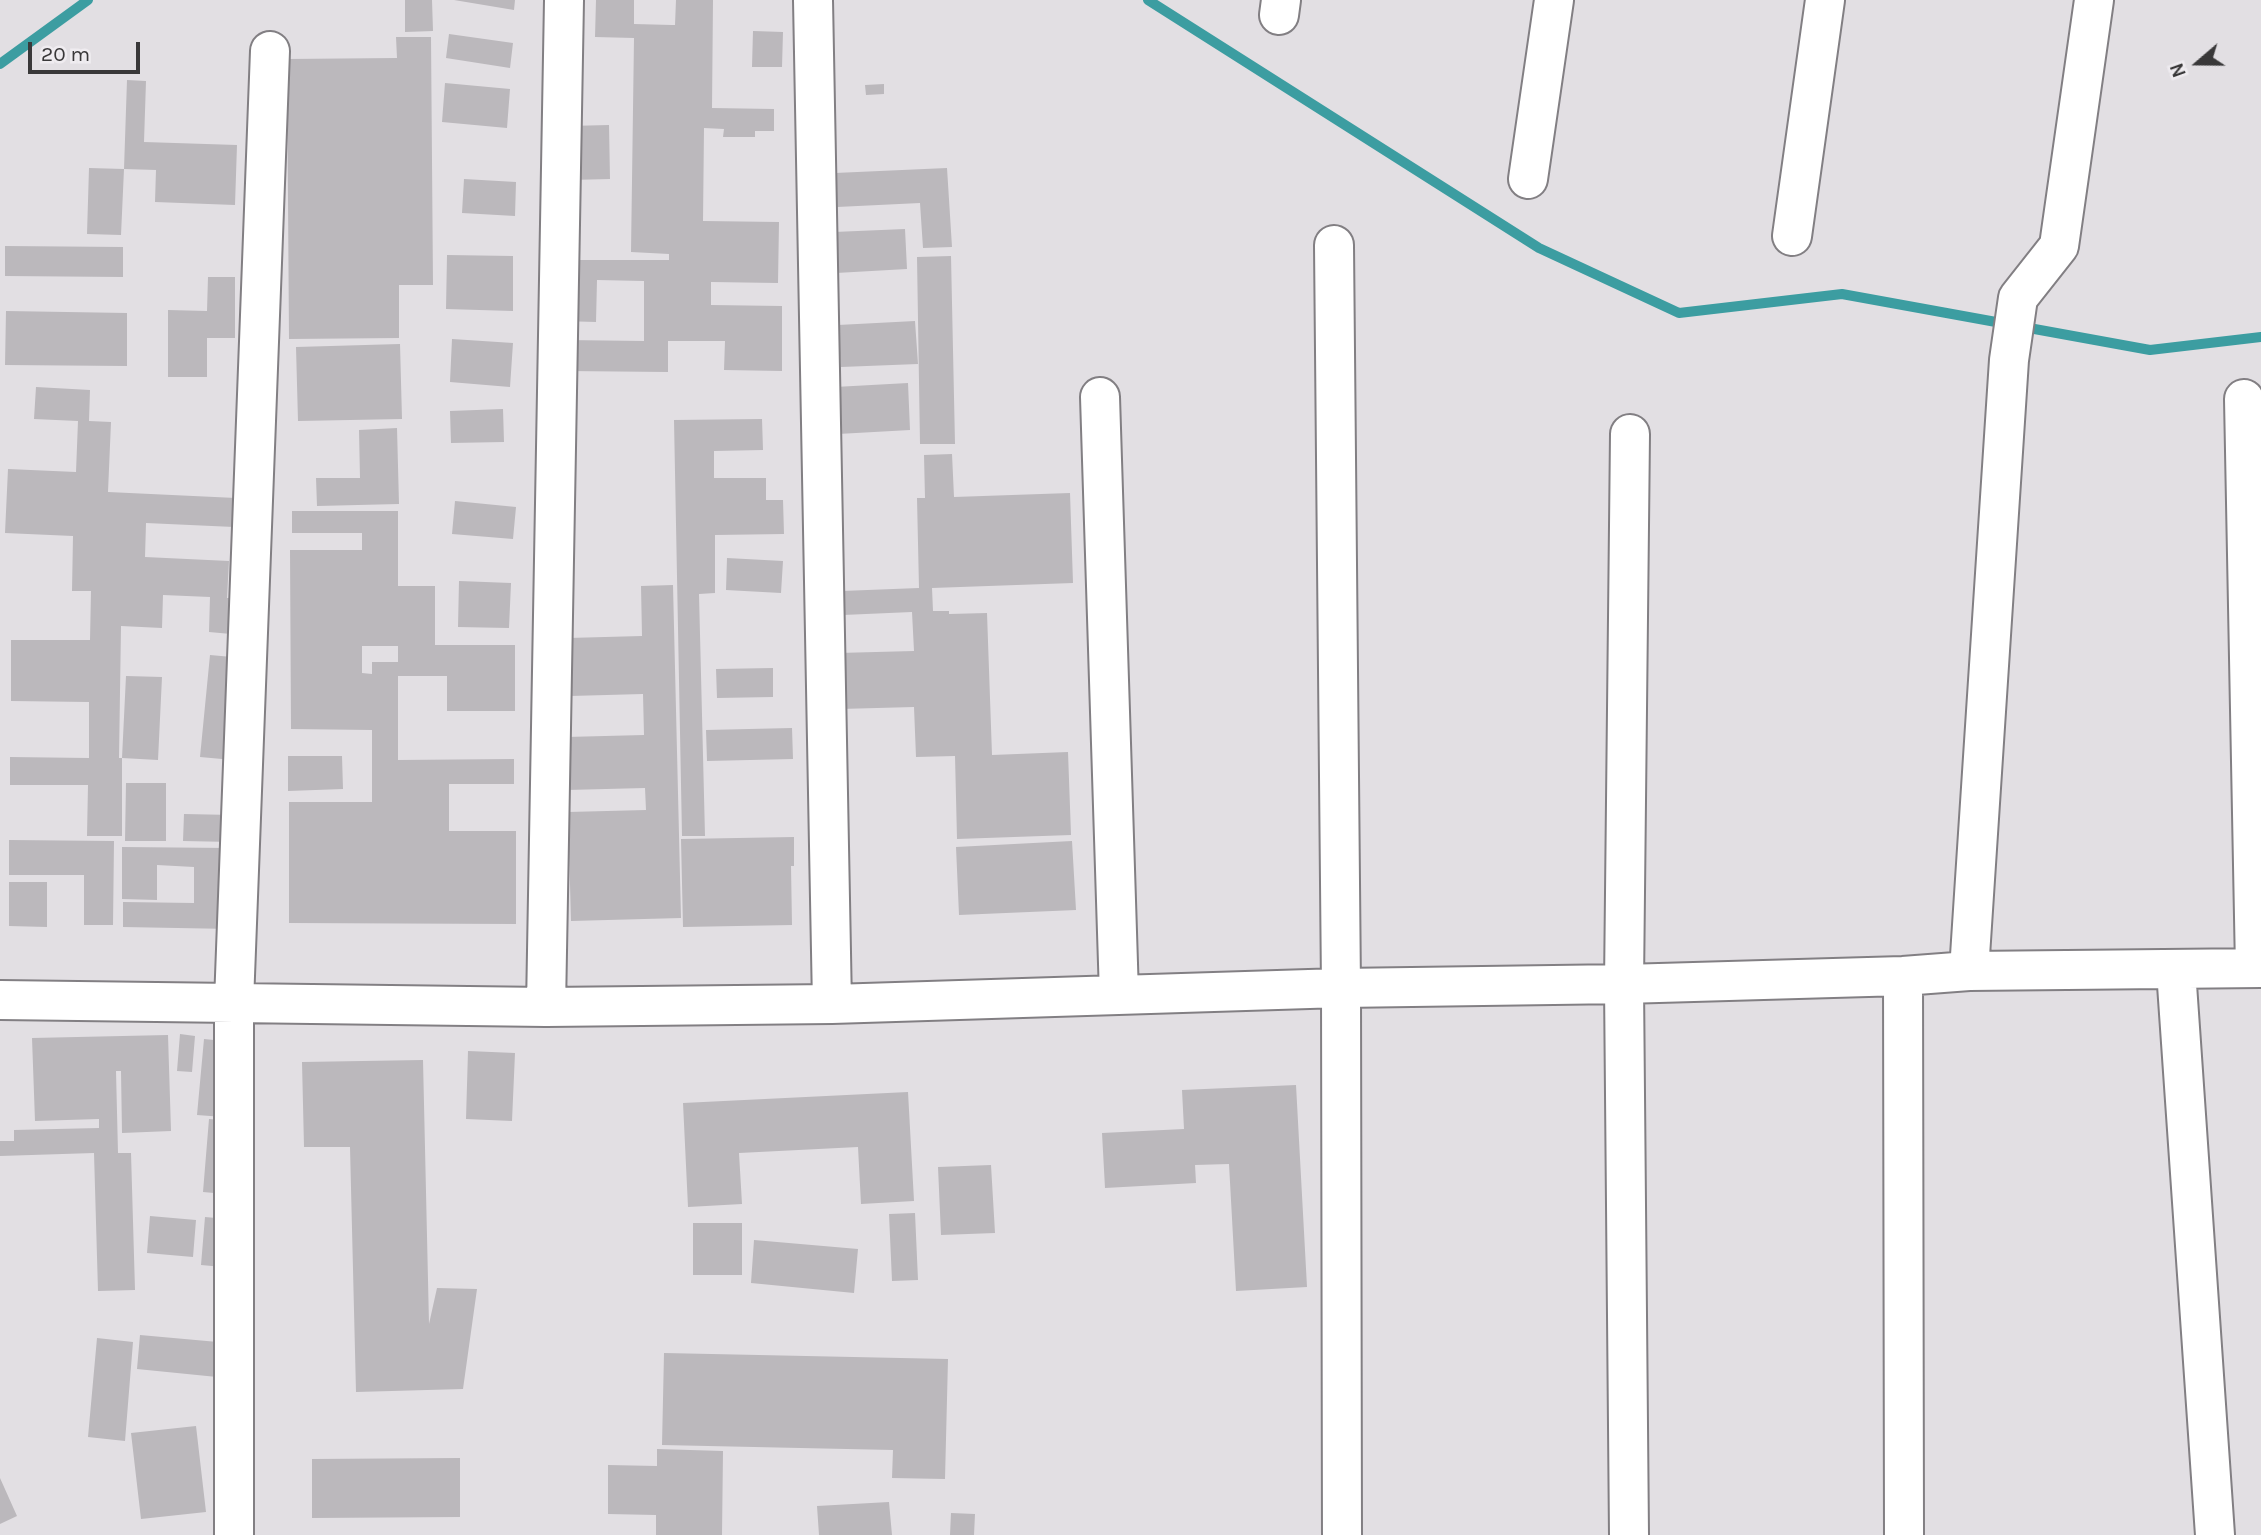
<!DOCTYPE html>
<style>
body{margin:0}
#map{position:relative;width:2261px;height:1535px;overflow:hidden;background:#e2dfe3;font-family:Karla,sans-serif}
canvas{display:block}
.north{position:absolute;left:2163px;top:28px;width:70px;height:70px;-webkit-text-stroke:5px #efecf0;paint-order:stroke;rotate:250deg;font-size:19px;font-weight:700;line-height:28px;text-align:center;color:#393839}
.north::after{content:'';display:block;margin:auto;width:24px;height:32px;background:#393839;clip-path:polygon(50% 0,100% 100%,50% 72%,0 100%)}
.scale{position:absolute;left:28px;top:42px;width:112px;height:32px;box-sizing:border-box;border:4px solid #393839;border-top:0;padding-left:9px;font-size:21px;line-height:24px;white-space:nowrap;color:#393839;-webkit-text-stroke:5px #efecf0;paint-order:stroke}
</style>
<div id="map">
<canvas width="2261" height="1535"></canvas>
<div class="north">N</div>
<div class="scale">20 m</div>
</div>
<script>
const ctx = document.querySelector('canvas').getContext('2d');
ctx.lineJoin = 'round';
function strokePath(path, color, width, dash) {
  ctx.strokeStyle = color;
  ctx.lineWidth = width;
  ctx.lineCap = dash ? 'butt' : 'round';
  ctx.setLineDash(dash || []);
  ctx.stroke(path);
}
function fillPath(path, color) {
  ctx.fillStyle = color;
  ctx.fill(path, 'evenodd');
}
strokePath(new Path2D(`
 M 1148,0 L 1539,248 L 1679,313 L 1842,294 L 2150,350 L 2261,337
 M 0,64 L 88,0`), '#3c9da1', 10);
fillPath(new Path2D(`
 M 405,0 L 432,0 L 433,31 L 405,32 Z
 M 454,0 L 515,0 L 514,10 Z
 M 596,0 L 634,0 L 634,24 L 672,25 L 675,25 L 676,0 L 713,0 L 712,108 L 774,109 L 774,131 L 755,131 L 755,137 L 723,137 L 724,129 L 704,128 L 703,221 L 779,222 L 778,283 L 711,282 L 711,305 L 782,306 L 782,371 L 724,370 L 725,341 L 668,341 L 668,372 L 566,371 L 565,340 L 644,341 L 644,281 L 597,280 L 596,322 L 561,321 L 561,260 L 669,260 L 669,254 L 631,252 L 634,38 L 595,37 Z
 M 753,31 L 783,32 L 782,67 L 752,67 Z
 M 449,34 L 513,43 L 510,68 L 446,58 Z
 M 396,37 L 431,37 L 433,285 L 399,285 L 399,338 L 289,339 L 287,59 L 397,58 Z
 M 127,80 L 146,81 L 144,142 L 237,145 L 235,205 L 155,202 L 156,170 L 124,169 L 121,235 L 87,234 L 89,168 L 124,169 Z
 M 445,83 L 510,89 L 507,128 L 442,122 Z
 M 884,84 L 884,94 L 866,95 L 865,85 Z
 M 609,125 L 610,179 L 570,180 L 569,126 Z
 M 947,168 L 952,247 L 923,248 L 920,203 L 837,207 L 835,173 Z
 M 464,179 L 516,182 L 515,216 L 462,213 Z
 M 905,229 L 907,269 L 836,273 L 834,232 Z
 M 5,246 L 123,247 L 123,277 L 5,276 Z
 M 447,255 L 513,256 L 513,311 L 446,309 Z
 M 951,256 L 955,444 L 920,444 L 917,257 Z
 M 208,277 L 235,277 L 235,338 L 207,338 L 207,377 L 168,377 L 168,310 L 207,311 Z
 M 6,311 L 127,313 L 127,366 L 5,365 Z
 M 915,321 L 918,364 L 841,367 L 838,325 Z
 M 452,339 L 513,343 L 510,387 L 450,382 Z
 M 400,344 L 402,419 L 298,421 L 296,347 Z
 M 908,383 L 910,430 L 838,434 L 835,387 Z
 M 36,387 L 90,390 L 89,421 L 111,422 L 108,492 L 236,498 L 234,527 L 146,523 L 145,557 L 229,561 L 227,598 L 233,598 L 231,634 L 209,632 L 210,597 L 163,595 L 162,628 L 121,626 L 119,758 L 122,758 L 122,836 L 87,836 L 88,785 L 10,785 L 10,757 L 89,758 L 89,702 L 11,701 L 11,640 L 90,640 L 91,591 L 72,591 L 73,536 L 5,533 L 8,469 L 76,472 L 78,421 L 34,419 Z
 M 503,409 L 504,442 L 451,443 L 450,411 Z
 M 762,419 L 763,450 L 714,451 L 714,478 L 766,478 L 766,500 L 783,500 L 784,534 L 715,535 L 715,593 L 699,594 L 705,836 L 682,836 L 674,420 Z
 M 397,428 L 399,504 L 317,506 L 316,478 L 360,478 L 359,430 Z
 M 952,454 L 954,497 L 1070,493 L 1073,583 L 932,588 L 933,611 L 949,611 L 949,614 L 987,613 L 992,755 L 1068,752 L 1071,835 L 957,839 L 955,756 L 916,757 L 914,707 L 840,709 L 838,653 L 914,651 L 912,612 L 843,615 L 842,591 L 919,588 L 917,498 L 925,498 L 924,455 Z
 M 455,501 L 516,507 L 513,539 L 452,534 Z
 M 292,511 L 398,511 L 398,586 L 435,586 L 435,645 L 515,645 L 515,711 L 447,711 L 447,676 L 398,676 L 398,760 L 514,759 L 514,784 L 449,784 L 449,831 L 516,831 L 516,924 L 289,923 L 289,802 L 372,802 L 372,730 L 291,729 L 290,550 L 362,550 L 362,533 L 292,533 ZM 362,646 L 398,646 L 398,662 L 372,662 L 372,674 L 362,673 Z
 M 727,558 L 783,561 L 781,593 L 726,590 Z
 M 459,581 L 511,583 L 509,628 L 458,627 Z
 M 673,585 L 681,918 L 571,921 L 568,812 L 646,810 L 645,788 L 567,790 L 566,737 L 644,735 L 643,694 L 570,696 L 568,638 L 642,636 L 641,586 Z
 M 210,655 L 243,658 L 233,760 L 200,757 Z
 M 773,668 L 773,697 L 717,698 L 716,669 Z
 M 126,676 L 162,677 L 158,760 L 122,758 Z
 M 792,728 L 793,759 L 707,761 L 706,730 Z
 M 288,756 L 342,756 L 343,789 L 288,791 Z
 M 126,783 L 166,783 L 166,841 L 125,841 Z
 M 184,814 L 233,815 L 233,842 L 183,841 Z
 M 794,837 L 794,866 L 791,866 L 792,925 L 683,927 L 681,839 Z
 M 9,840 L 114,841 L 113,925 L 84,925 L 84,875 L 9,875 Z
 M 1072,841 L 1076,910 L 959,915 L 956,847 Z
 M 122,847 L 229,848 L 232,929 L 123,927 L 123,902 L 194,903 L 194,867 L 157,865 L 157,900 L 122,899 Z
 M 9,882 L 47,882 L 47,927 L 9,926 Z
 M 180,1034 L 195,1036 L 192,1072 L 177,1071 Z
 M 168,1035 L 171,1131 L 122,1133 L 121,1071 L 116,1071 L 118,1153 L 131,1153 L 135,1290 L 98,1291 L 94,1153 L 0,1156 L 0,1141 L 14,1141 L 14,1130 L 99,1128 L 99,1119 L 35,1121 L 32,1038 Z
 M 204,1039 L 243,1043 L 237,1118 L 197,1115 Z
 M 468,1051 L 515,1053 L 512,1121 L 466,1119 Z
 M 423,1060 L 429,1324 L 437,1288 L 477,1289 L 463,1389 L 356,1392 L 350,1147 L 304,1147 L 302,1062 Z
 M 1296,1085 L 1307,1287 L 1236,1291 L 1229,1164 L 1195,1165 L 1196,1183 L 1105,1188 L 1102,1133 L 1184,1129 L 1182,1090 Z
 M 908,1092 L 914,1201 L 861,1204 L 858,1147 L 739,1153 L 742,1204 L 688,1207 L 683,1103 Z
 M 209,1119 L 243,1122 L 236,1195 L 203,1192 Z
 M 991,1165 L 995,1233 L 941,1235 L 938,1167 Z
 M 915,1213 L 918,1280 L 892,1281 L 889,1214 Z
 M 150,1216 L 196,1220 L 193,1257 L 147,1253 Z
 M 205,1217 L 238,1220 L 234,1268 L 201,1265 Z
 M 693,1223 L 742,1223 L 742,1275 L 693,1275 Z
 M 754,1240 L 858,1249 L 854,1293 L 751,1283 Z
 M 140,1335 L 240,1344 L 237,1379 L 137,1369 Z
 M 97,1338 L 133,1342 L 125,1441 L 88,1437 Z
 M 664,1353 L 948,1359 L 945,1479 L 892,1478 L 893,1450 L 662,1445 Z
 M 196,1426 L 206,1512 L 141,1519 L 131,1433 Z
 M 657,1449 L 723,1451 L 722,1535 L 656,1535 L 656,1515 L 608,1514 L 608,1465 L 657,1466 Z
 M 460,1458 L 460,1517 L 312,1518 L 312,1459 Z
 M 0,1478 L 17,1516 L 0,1524 Z
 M 889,1502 L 892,1535 L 819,1535 L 817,1506 Z
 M 951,1513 L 975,1514 L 974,1535 L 950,1535 Z`), '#bbb8bc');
const minor = new Path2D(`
 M 813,0 L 832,1004
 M 1279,15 L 1281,0
 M 1528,179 L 1554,0
 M 1792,236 L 1825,0
 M 1334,245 L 1341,988 L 1342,1535
 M 1100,397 L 1119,995
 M 2244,399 L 2255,968
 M 2176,970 L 2215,1535
 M 1969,971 L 2009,360 L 2018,298 L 2059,246 L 2094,0
 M 1903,976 L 1904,1535
 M 0,1000 L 546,1007 L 832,1004 L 1341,988 L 1624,984 L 1903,976 L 1969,971 L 2261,968
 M 546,1007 L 564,0
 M 234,1535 L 234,1002 L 270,51
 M 1629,1535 L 1624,984 L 1630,434`);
strokePath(minor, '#827f83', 42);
strokePath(minor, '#fff', 38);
</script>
